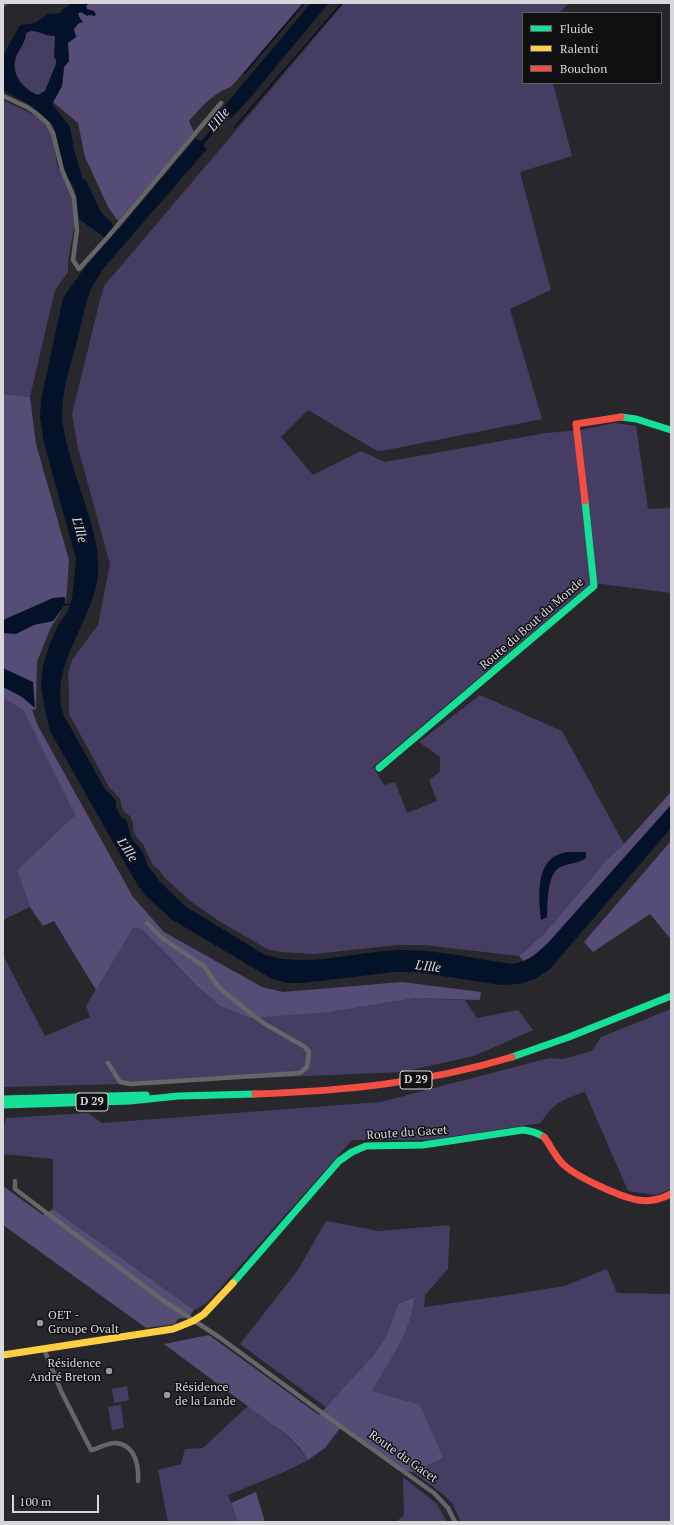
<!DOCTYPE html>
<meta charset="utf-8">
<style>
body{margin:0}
#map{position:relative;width:674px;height:1525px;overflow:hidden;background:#28272b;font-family:"PT Serif",serif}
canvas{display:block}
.frame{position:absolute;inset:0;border:4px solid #d8d8dc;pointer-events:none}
.legend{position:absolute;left:522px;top:12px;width:140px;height:72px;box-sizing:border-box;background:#100f12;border:1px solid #605f63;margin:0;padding:5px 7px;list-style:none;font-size:12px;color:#d8d8dc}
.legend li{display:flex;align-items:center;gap:8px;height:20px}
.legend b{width:20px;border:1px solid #605f63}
.scale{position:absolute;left:12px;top:1495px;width:87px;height:18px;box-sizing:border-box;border:2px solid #d8d8dc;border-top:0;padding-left:5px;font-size:12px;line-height:14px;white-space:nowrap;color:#d8d8dc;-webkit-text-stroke:3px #100f12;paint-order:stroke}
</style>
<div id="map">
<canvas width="674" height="1525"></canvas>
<div class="frame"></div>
<ul class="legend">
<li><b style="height:5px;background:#16e098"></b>Fluide</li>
<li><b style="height:5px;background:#ffcf43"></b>Ralenti</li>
<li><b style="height:5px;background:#f24e42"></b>Bouchon</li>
</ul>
<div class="scale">100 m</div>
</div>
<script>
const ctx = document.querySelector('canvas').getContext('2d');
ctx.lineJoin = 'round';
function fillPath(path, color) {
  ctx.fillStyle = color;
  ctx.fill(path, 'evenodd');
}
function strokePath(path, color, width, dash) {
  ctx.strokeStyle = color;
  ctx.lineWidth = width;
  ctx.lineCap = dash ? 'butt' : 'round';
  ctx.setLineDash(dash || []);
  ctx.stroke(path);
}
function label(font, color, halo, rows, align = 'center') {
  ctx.font = font + ' "PT Serif",serif';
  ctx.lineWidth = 3;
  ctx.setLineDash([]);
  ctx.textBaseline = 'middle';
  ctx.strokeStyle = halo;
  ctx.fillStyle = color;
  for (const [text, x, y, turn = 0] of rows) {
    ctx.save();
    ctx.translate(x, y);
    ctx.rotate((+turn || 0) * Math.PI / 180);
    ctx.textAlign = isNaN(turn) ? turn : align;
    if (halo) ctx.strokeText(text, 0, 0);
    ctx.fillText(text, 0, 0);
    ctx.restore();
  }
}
fillPath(new Path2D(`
 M 344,3 L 569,3 L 559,13 L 523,13 L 523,83 L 553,83 L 572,156 L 520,172 L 551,290 L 510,309 L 542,419 L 387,450 L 377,451 L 308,410 L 281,437 L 313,475 L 361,451 L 385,462 L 546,433 L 581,430 L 615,423 L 636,426 L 648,509 L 671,508 L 671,593 L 601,584 L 590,584 L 373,767 L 384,785 L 395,782 L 407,813 L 437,801 L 429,780 L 440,772 L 440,757 L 419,742 L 480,695 L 562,731 L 624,844 C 595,871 571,903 545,933 C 537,942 528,948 519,956 L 423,945 L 398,945 L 314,954 L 280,952 L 267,949 L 219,921 L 190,901 L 164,877 L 159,870 L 152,864 L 143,844 L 137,838 L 133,830 L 133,823 L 130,816 L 124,812 L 121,805 L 120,799 L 109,787 L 69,714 L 69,688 L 68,674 L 72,660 L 98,625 L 110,564 L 78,448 L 72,414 L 99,304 L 104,286 Z
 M 31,31 C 40,31 45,36 55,36 L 56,64 L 45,91 L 38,95 C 32,93 30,91 25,87 C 6,68 18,54 26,33 Z
 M 3,100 L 40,118 L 53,135 L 57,165 L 72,197 L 75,223 L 68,261 L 68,272 L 55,290 L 30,397 L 3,394 Z
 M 3,698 L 23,710 L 75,815 L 17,870 L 30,907 L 3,920 Z
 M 133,928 L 142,929 L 197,986 L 219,1005 L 330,1012 L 416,998 L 465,1000 L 477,1018 L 518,1010 L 533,1030 L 474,1056 L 402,1072 L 122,1084 L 3,1087 L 3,955 L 45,1036 L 90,1017 L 86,1006 Z
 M 671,1009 L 671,1189 L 656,1195 L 628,1191 L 585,1092 C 563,1099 553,1103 541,1123 L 429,1140 L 352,1140 L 207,1303 L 194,1310 L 53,1209 L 53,1159 L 3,1154 L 3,1133 L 6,1118 L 88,1113 L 102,1123 L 381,1102 L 549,1058 L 563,1059 L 592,1051 L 601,1037 Z
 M 326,1221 L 379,1231 L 450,1225 L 448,1269 L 425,1295 L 424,1307 L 509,1295 L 564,1286 L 607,1269 L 617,1293 L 671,1294 L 671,1522 L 461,1522 L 452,1503 L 444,1495 L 413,1472 L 443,1458 L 372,1391 C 387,1364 414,1329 413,1297 L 398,1304 L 386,1337 L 372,1357 L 327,1408 L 240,1344 L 298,1270 Z
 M 127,1386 L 129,1400 L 114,1403 L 112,1389 Z
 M 121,1405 L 124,1428 L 112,1430 L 108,1407 Z
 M 248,1406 C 269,1422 293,1437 308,1460 L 284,1472 L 228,1495 L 238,1522 L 168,1522 L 158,1470 L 181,1464 L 185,1449 L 203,1448 Z
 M 403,1477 L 437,1504 L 447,1522 L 396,1522 L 404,1515 Z`), '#453e62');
fillPath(new Path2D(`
 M 89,3 L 303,3 L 231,87 C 213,93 201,107 189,121 L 194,132 L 118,221 L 108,207 L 85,157 L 78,123 L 53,102 L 62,86 L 64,67 L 69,61 L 68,43 L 77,36 L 74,33 L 73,29 L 79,23 L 81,23 L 78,13 L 92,11 L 87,9 L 85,6 Z
 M 3,394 L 30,397 L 36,444 L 69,560 L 67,591 L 65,605 L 50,629 L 37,662 L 36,709 L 32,710 L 38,726 L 133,897 L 164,932 L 262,987 L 283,992 L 402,982 L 481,992 L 480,1000 L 416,998 L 330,1012 L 250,1018 L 219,1005 L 197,986 L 142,929 L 133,928 L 96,990 L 54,921 L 43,926 L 30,907 L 17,870 L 75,815 L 23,710 L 3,698 Z
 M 671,792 L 671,805 L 548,943 L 534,956 L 524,962 L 519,956 L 544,934 L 606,861 L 624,844 Z
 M 671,841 L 671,937 L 669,937 L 650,914 L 593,952 L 584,942 Z
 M 3,1186 L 43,1215 L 53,1209 L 194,1310 L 189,1317 L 178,1319 L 175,1324 L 146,1328 L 3,1225 Z
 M 414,1297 C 412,1332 389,1361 372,1391 L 420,1405 L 443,1458 L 413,1472 L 405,1471 L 342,1426 L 325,1448 L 308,1460 L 300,1448 L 288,1436 L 164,1344 L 209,1335 L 319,1415 L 372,1357 L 386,1337 L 398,1304 Z
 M 256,1492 L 265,1522 L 238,1522 L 231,1503 Z`), '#554d76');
fillPath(new Path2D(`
 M 70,3 L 89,3 L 86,6 L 87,9 L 94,11 L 96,14 L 95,16 L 89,15 L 87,16 L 81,12 L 78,13 L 79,17 L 83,22 L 79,23 L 74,29 L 76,37 L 68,43 L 69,61 L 64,67 L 62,86 L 52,104 L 70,127 L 74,150 L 83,179 L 86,180 L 101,212 L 111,222 L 114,228 L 119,229 L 195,139 L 201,141 L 223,115 L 221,110 L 311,3 L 329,3 L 245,104 L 231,118 L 226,117 L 204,144 L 204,147 L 207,149 L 103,269 C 100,275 95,281 92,287 C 85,303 82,321 78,337 C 71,365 59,396 63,426 C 68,455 80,487 89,516 C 95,537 101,558 97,581 C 89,627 48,668 64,716 L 105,789 L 116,801 L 116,807 L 120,816 L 126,820 L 128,825 L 129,831 L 133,841 L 139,847 L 144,855 L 148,867 L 154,873 L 159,881 L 185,906 L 265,955 C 308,968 353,952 398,950 C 436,949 475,959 512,964 C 529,961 536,954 548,943 L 671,805 L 671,828 L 550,969 L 535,979 L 519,984 L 501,985 L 416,972 L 394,972 L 303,983 L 288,983 L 272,979 L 171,919 L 146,896 L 137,884 L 50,731 L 45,710 L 41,685 L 43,666 L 49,646 L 58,625 L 68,611 L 72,599 L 76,559 L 44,443 L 40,417 L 41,400 L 63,298 L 83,270 L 109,238 L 105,238 L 79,219 L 75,189 L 66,175 L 53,125 L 33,107 L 5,91 L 3,87 L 3,56 L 20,25 L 35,23 L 48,14 L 60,13 C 63,8 68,8 70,3 ZM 31,31 C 40,31 45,36 55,36 L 54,57 L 56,60 L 56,64 L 45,91 L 38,95 C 24,90 11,75 15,59 C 18,50 26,43 26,33 Z
 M 65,597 L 65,605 L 53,621 L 34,625 L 16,634 L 3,633 L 3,620 L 53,598 Z
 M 3,668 L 33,682 L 35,708 L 22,697 L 3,687 Z
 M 566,852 L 586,852 L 586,858 C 579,863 571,863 563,866 C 546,871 548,903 547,917 L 541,920 C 539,901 535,868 555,856 C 558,854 563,853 566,852 Z`), '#041229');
strokePath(new Path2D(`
 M 244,74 L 304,3
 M 234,128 L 342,3
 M 64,605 L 72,604`), '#041229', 1.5);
strokePath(new Path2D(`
 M 3,96 L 27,107 L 37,114 L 47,123 L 53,133 L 62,170 L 74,198 L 77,230 L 73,260 L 79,269 L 107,238 L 221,103
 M 108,1063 L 120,1082 L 131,1084 L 300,1073 L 307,1067 L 309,1052 L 305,1047 L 265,1024 L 245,1009 L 223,991 L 214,981 L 205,967 L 162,938 L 147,923
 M 15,1181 L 15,1189 L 161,1299 L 219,1337 L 347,1431 L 434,1493 L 448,1508 L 455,1522
 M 44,1349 L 61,1391 L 91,1450 C 99,1449 107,1442 116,1443 C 135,1445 139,1465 138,1481`), '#666668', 4.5);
strokePath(new Path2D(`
 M 621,417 L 636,419 L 671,430
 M 379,768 L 594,586 L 585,501
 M 512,1057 L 569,1037 L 671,996
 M 3,1099 L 146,1095
 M 3,1105 L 130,1101 L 178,1096 L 255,1094
 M 233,1283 L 339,1161 L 352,1152 L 366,1146 L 423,1145 L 523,1130 C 531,1131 537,1132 544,1137`), '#16e098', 7);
strokePath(new Path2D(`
 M 3,1355 L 173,1329 L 193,1321 L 204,1314 L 233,1283`), '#ffcf43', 7);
strokePath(new Path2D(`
 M 585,501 L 576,424 L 621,417
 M 255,1094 C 343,1091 426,1083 512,1057
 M 544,1137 C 551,1146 555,1157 564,1165 C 577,1177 620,1197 638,1200 C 649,1202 661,1199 671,1194`), '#f24e42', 7);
strokePath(new Path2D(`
 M 3,7 L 8,3`), '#5f5e62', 1.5, [7, 7]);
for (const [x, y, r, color] of [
 [40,1323,4,"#9a9a9e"],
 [109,1371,4,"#9a9a9e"],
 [167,1395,4,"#9a9a9e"]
]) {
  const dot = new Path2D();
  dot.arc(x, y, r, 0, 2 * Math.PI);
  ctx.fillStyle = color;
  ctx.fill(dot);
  strokePath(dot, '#100f12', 1.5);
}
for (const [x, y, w] of [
 [416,1080,32],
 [92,1102,32]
]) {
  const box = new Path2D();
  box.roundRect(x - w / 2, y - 9, w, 18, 3);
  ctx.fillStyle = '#100f12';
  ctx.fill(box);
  strokePath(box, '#d8d8dc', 1);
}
label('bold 11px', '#d8d8dc', null, [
 ["D 29",416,1080],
 ["D 29",92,1102]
]);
label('12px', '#d8d8dc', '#100f12', [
 ["Route du Bout du Monde",532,624,-41],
 ["Route du Gacet",407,1133,-4],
 ["Route du Gacet",403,1457,35]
]);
label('12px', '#d8d8dc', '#100f12', [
 ["OET -",48,1316],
 ["Groupe Ovalt",48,1330],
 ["Résidence",101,1364,"right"],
 ["André Breton",101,1378,"right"],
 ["Résidence",175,1388],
 ["de la Lande",175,1402]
], 'left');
label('italic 13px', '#c7dcf6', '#100f12', [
 ["L'Ille",219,120,-50],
 ["L'Ille",79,530,75],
 ["L'Ille",127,850,57],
 ["L'Ille",428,967,7]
]);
</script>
